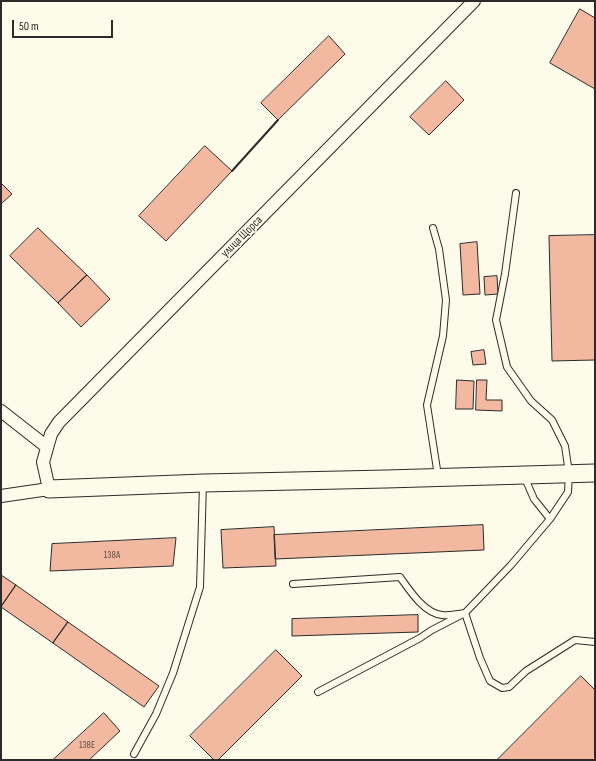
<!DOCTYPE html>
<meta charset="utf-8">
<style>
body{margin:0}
#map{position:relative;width:596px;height:761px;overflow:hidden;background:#fdfbea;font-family:"Sofia Sans Condensed",sans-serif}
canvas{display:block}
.frame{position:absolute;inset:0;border:2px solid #2b2b2b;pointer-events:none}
.scale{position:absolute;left:12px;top:20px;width:101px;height:18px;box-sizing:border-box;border:2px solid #2b2b2b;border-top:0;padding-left:5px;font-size:12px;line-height:14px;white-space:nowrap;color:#2b2b2b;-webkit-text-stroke:3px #fdfbea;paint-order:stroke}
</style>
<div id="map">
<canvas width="596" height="761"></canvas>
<div class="frame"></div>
<div class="scale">50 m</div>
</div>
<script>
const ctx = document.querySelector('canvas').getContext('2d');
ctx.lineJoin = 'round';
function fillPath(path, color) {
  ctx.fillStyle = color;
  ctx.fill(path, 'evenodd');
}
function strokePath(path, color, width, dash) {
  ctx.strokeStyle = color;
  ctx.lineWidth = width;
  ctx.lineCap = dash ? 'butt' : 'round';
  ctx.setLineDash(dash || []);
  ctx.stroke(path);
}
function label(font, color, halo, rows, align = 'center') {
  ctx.font = font + ' "Sofia Sans Condensed",sans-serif';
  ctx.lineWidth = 3;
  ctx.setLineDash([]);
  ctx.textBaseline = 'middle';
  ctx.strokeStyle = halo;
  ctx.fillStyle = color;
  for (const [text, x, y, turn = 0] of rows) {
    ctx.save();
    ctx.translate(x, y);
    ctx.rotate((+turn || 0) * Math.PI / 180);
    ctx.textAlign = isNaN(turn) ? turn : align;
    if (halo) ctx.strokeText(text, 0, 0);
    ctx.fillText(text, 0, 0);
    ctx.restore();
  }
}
const building = new Path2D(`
 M 580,9 L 595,18 L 595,89 L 550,63 Z
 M 329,36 L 345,54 L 278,120 L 261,103 Z
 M 446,81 L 464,100 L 429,135 L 410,117 Z
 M 205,146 L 232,171 L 166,241 L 139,216 Z
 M 1,183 L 12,194 L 1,204 Z
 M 38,228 L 87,275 L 58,303 L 10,256 Z
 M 595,235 L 595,360 L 552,361 L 549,236 Z
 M 477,242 L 480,294 L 463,295 L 460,244 Z
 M 87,275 L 110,299 L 81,327 L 58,303 Z
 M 497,276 L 498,294 L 485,295 L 484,277 Z
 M 484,350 L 486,364 L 473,365 L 471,352 Z
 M 457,380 L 474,381 L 473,409 L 456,409 Z
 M 477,380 L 487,380 L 486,400 L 502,400 L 502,411 L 476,410 Z
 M 483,525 L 484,550 L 275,559 L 274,535 Z
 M 274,527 L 276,566 L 223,568 L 221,530 Z
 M 176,538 L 173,566 L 50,571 L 52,544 Z
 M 1,575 L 16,585 L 1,607 Z
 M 16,585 L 68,622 L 53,643 L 1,607 Z
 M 418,615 L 418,632 L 292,636 L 292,619 Z
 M 68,622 L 159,686 L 144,707 L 53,643 Z
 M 276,650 L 302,676 L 218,760 L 214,760 L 190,736 Z
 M 581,676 L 595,690 L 595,760 L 497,760 Z
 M 104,713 L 120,731 L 89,760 L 53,760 Z`);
fillPath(building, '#f2b8a0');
strokePath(building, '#2b2b2b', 1);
const lane = new Path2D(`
 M 516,193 L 505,274 L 496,320 L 507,367 L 531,401 L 552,420 L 565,446 L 569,473 L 568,492 L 550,519 L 511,565 L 465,613 L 480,658 L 490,681 L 502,688 L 509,687 L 526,671 L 575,640 L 595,642
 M 433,228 L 439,249 L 446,300 L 443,336 L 427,405 L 438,476
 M 524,476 L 534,499 L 550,519
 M 293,584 L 400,577 C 410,591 424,613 442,615 C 450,616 458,614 465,613 L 432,630 L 420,638 L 318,692
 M 134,754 L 156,714 L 173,673 L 200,587 L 203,484`);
const street = new Path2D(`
 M 1,411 L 47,447
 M 1,496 L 49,489 L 43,462 L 51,434 L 59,422 L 474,1`);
const secondary = new Path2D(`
 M 49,489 L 203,483 L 386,479 L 595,473`);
strokePath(lane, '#2b2b2b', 8);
strokePath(street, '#2b2b2b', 14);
strokePath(secondary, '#2b2b2b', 19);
strokePath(lane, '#fdfbea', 6);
strokePath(street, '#fdfbea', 12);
strokePath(secondary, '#fdfbea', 17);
strokePath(new Path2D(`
 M 232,171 L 278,120`), '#2b2b2b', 2);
label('10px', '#5d4e48', null, [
 ["138А",112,555],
 ["138Е",87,745]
]);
label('12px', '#2b2b2b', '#fdfbea', [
 ["улица Щорса",242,237,-45]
]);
</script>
